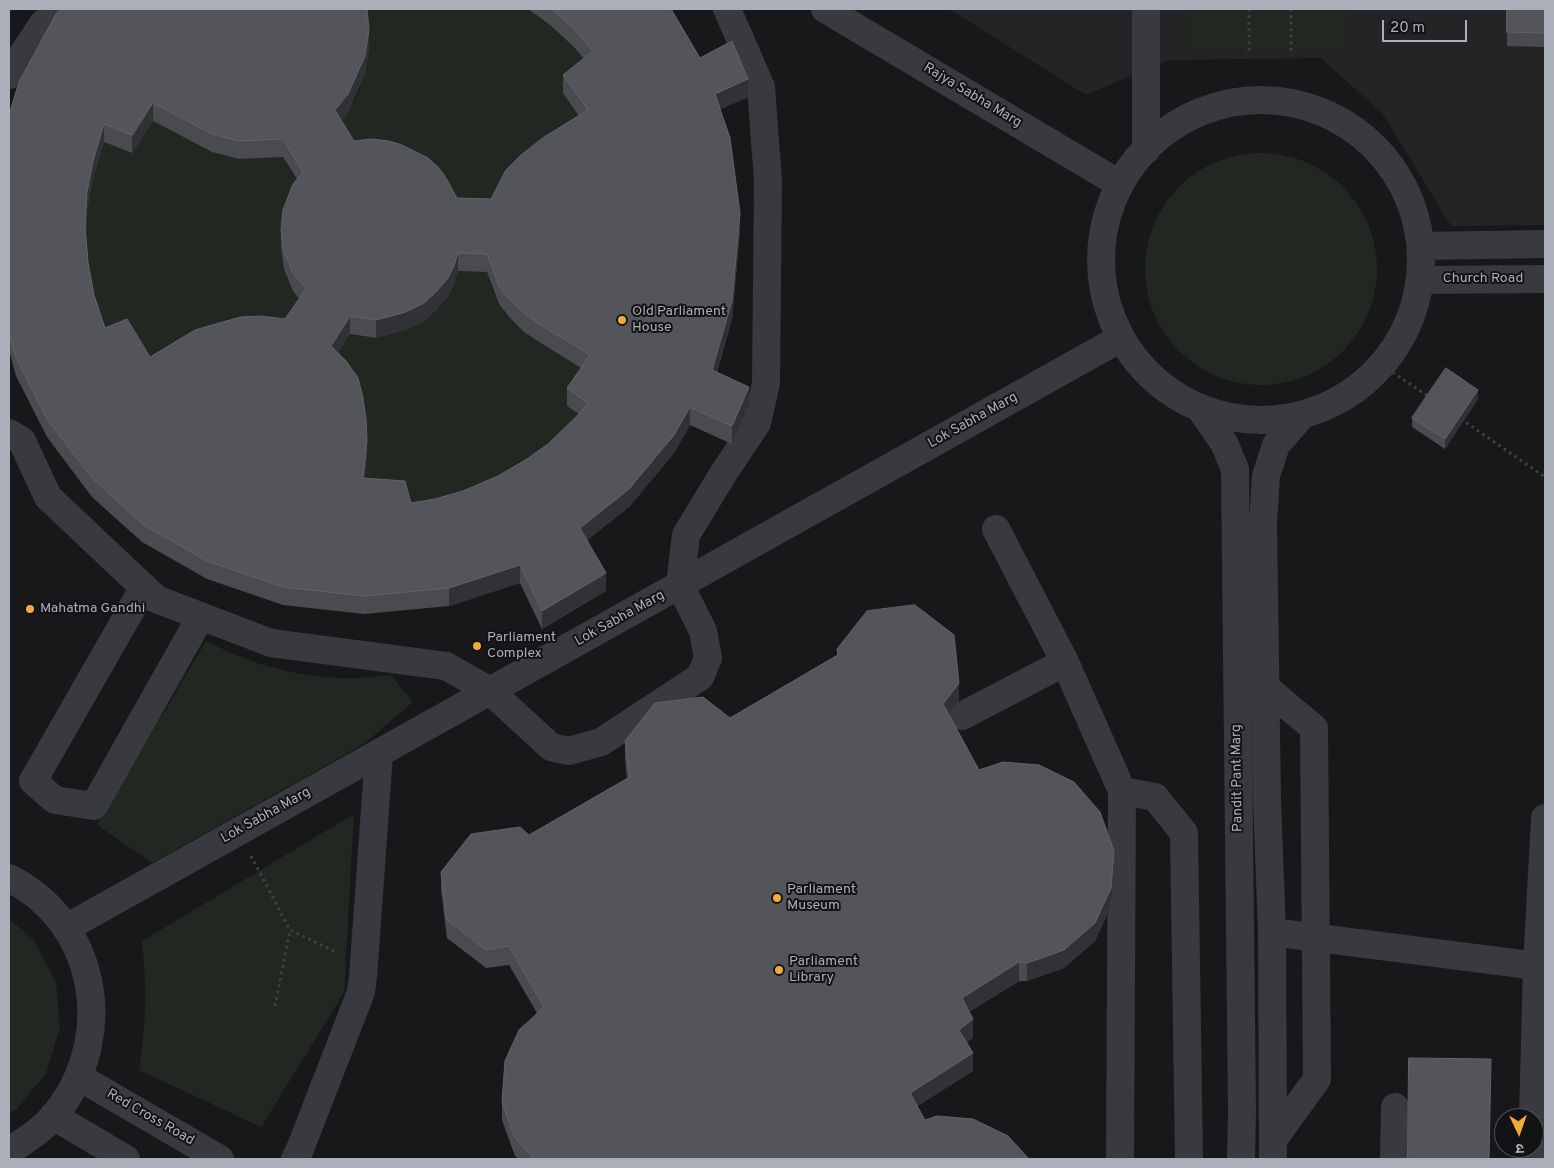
<!DOCTYPE html>
<meta charset="utf-8">
<style>
body{margin:0}
#map{position:relative;width:1554px;height:1168px;overflow:hidden;background:#18181a;font-family:Overpass,"Noto Sans Devanagari",sans-serif}
canvas{display:block}
.frame{position:absolute;inset:0;border:10px solid #aaafba;pointer-events:none}
.north{position:absolute;left:1494px;top:1108px;width:50px;height:50px;box-sizing:border-box;background:#131315;border:1px solid #4f5157;border-radius:50%;rotate:177deg;font-size:14px;font-weight:700;line-height:20px;text-align:center;color:#aaafba}
.north::after{content:'';display:block;margin:auto;width:18px;height:22px;background:#f0ac39;clip-path:polygon(50% 0,100% 100%,50% 72%,0 100%)}
.scale{position:absolute;left:1382px;top:20px;width:85px;height:22px;box-sizing:border-box;border:2px solid #aaafba;border-top:0;padding-left:6px;font-size:15px;line-height:18px;white-space:nowrap;color:#aaafba;-webkit-text-stroke:4px #131315;paint-order:stroke}
</style>
<div id="map">
<canvas width="1554" height="1168"></canvas>
<div class="frame"></div>
<div class="north">उ</div>
<div class="scale">20 m</div>
</div>
<script>
const ctx = document.querySelector('canvas').getContext('2d');
ctx.lineJoin = 'round';
function fillPath(path, color) {
  ctx.fillStyle = color;
  ctx.fill(path, 'evenodd');
}
function strokePath(path, color, width, dash) {
  ctx.strokeStyle = color;
  ctx.lineWidth = width;
  ctx.lineCap = dash ? 'butt' : 'round';
  ctx.setLineDash(dash || []);
  ctx.stroke(path);
}
function label(font, color, halo, rows, align = 'center') {
  ctx.font = font + ' Overpass,sans-serif';
  ctx.lineWidth = 4;
  ctx.setLineDash([]);
  ctx.textBaseline = 'middle';
  ctx.strokeStyle = halo;
  ctx.fillStyle = color;
  for (const [text, x, y, turn = 0] of rows) {
    ctx.save();
    ctx.translate(x, y);
    ctx.rotate((+turn || 0) * Math.PI / 180);
    ctx.textAlign = isNaN(turn) ? turn : align;
    if (halo) ctx.strokeText(text, 0, 0);
    ctx.fillText(text, 0, 0);
    ctx.restore();
  }
}
fillPath(new Path2D(`
 M 949,9 L 1545,9 L 1545,225 L 1451,226 L 1383,114 L 1321,58 L 1168,60 L 1086,95 Z`), '#242427');
fillPath(new Path2D(`
 M 367,9 L 527,9 L 550,25 L 574,47 L 593,69 L 588,128 L 491,217 L 371,157 L 335,128 C 370,87 369,60 367,9 Z
 M 1187,9 L 1347,9 L 1347,48 L 1187,50 Z
 M 153,121 L 212,152 L 239,159 L 283,157 L 303,190 L 281,248 L 284,269 L 292,289 L 306,307 L 285,337 L 150,375 L 105,346 L 94,313 L 85,244 L 87,210 L 93,179 L 104,142 L 132,153 Z
 M1145 269a116 116 0 1 1 232 0a116 116 0 1 1-232 0Z
 M 458,271 L 487,272 C 491,283 494,296 500,305 C 520,337 559,354 590,373 L 588,421 L 435,517 L 365,479 L 367,459 L 331,364 L 350,334 C 399,346 443,318 458,271 Z
 M 206,641 C 253,665 303,680 356,678 C 368,678 379,676 391,675 L 413,702 L 364,744 L 152,863 L 97,825 Z
 M 354,814 L 344,993 L 261,1127 L 139,1070 C 146,1024 147,986 142,941 Z
 M 9,919 L 34,940 L 56,982 L 60,1028 L 46,1073 L 16,1110 L 9,1113 Z`), '#202821');
strokePath(new Path2D(`
 M 1249,9 L 1249,54
 M 1291,9 L 1291,54
 M 1382,365 L 1429,397
 M 1461,419 L 1545,477
 M 251,856 L 290,930 L 336,952
 M 275,1006 L 290,930`), '#3f4146', 3, [2.5, 4]);
strokePath(new Path2D(`
 M 825,9 L 1118,183
 M 1146,9 L 1146,150
 M 9,75 L 42,25 L 58,9
 M1101 260a160 160 0 1 1 320 0a160 160 0 1 1-320 0Z
 M 1421,246 L 1545,244
 M 1420,280 L 1545,279
 M 1199,407 L 1224,443 L 1235,469 L 1242,1111 L 1241,1159
 M 9,433 L 22,441 L 48,497 L 156,599 L 271,643 L 446,666 L 490,691 L 551,747 L 569,751 L 601,742 L 700,677 L 708,658 L 703,631 L 680,585 L 686,535 L 723,474 L 757,423 L 766,383 L 768,181 L 761,87 L 727,9
 M 996,529 L 1065,662 L 1122,791 L 1120,1159
 M 144,587 L 33,781 L 55,800 L 94,806 L 201,616
 M 1265,687 L 1314,728 L 1317,1079 L 1273,1140
 M 962,716 L 1065,662
 M 1122,791 L 1155,797 L 1184,833 L 1189,1159
 M 9,878 C 95,921 116,1030 61,1107 C 48,1126 28,1139 9,1151
 M 66,928 L 1121,338
 M 1272,932 L 1545,967
 M 79,1077 L 220,1159
 M 53,1116 L 126,1159
 M 1533,1118 L 1537,966 L 1545,818
 M 295,1159 L 300,1149 L 361,992 L 363,977 L 379,753
 M 1273,1159 L 1272,932 L 1267,800 L 1263,524 L 1266,476 L 1276,445 L 1302,415
 M 1394,1159 L 1395,1107
 M 1532,1159 L 1532,1148`), '#393a3f', 28);
fillPath(new Path2D(`
 M 528,9 L 671,9 L 700,58 L 748,97 L 720,109 L 740,231 L 732,319 L 717,372 L 749,405 L 732,444 L 690,425 L 674,453 L 629,507 L 587,540 L 606,591 L 542,629 L 520,583 L 449,606 L 364,614 L 283,605 L 207,579 L 142,542 L 92,497 L 47,437 L 16,376 L 9,350 L 9,115 L 369,48 L 365,74 L 348,112 L 341,120 L 354,141 L 457,198 L 491,199 L 579,116 L 563,93 L 563,75 L 584,59 L 574,47 L 550,25 ZM 153,121 L 212,152 L 239,159 L 283,157 L 297,179 L 281,230 L 281,248 L 284,269 L 292,289 L 299,299 L 285,319 L 150,357 L 105,328 L 94,295 L 88,262 L 86,234 L 87,210 L 93,179 L 104,142 L 132,153 ZM 458,271 L 487,272 L 499,304 L 510,318 L 524,332 L 542,344 L 581,368 L 567,388 L 567,406 L 579,414 L 548,444 L 527,459 L 498,476 L 463,491 L 435,499 L 411,503 L 365,479 L 367,459 L 338,353 L 350,334 L 376,338 L 406,330 L 424,321 L 436,310 L 448,296 L 454,284 Z
 M 1507,9 L 1545,9 L 1545,47 L 1507,46 Z
 M 1478,399 L 1445,449 L 1412,427 L 1412,418 Z
 M 837,649 L 959,701 L 949,715 L 979,770 L 1114,869 L 1111,906 L 1095,941 L 1064,968 L 1027,981 L 1019,981 L 969,1012 L 973,1038 L 967,1042 L 973,1071 L 917,1106 L 925,1120 L 1029,1159 L 518,1159 L 515,1156 L 502,1120 L 502,1102 L 537,1013 L 509,965 L 486,968 L 447,938 L 441,890 L 441,872 L 529,835 L 627,778 L 625,759 L 625,741 L 730,718 L 837,655 Z`), '#494b4f');
fillPath(new Path2D(`
 M 369,30 L 369,48 L 365,74 L 348,112 L 335,128 L 335,110 Z
 M 748,79 L 748,97 L 715,112 L 715,94 Z
 M 153,103 L 153,121 L 132,153 L 132,135 Z
 M 104,124 L 104,142 L 93,179 L 87,210 L 85,244 L 85,226 L 87,192 L 93,161 Z
 M 740,213 L 740,231 L 732,319 L 712,388 L 712,370 Z
 M 458,253 L 458,271 L 454,284 L 448,296 L 436,310 L 424,321 L 406,330 L 376,338 L 376,320 Z
 M 350,316 L 350,334 L 331,364 L 331,346 Z
 M 749,387 L 749,405 L 732,444 L 732,426 Z
 M 1478,390 L 1478,399 L 1445,449 L 1445,439 Z
 M 690,407 L 690,425 L 674,453 L 629,507 L 580,546 L 580,528 Z
 M 367,441 L 367,459 L 363,497 L 363,478 Z
 M 520,565 L 520,583 L 449,606 L 449,588 Z
 M 606,573 L 606,591 L 542,629 L 542,611 Z
 M 959,683 L 959,701 L 943,722 L 943,704 Z
 M 1114,851 L 1114,869 L 1111,906 L 1095,941 L 1064,968 L 1027,981 L 1027,963 Z
 M 1019,962 L 1019,981 L 962,1016 L 962,998 Z
 M 973,1019 L 973,1038 L 959,1048 L 959,1030 Z
 M 973,1053 L 973,1071 L 910,1111 L 910,1093 Z`), '#313235');
const building = new Path2D(`
 M 61,9 L 367,9 L 369,30 L 365,56 L 348,94 L 335,110 L 354,141 L 371,139 L 389,141 L 402,145 L 428,158 L 439,168 L 446,178 L 457,198 L 491,199 L 506,170 L 521,155 L 544,137 L 588,110 L 563,75 L 593,51 L 574,29 L 552,9 L 671,9 L 700,58 L 732,41 L 748,79 L 715,94 L 730,138 L 740,213 L 732,301 L 712,370 L 749,387 L 732,426 L 690,407 L 674,435 L 629,489 L 580,528 L 606,573 L 542,611 L 520,565 L 449,588 L 364,596 L 283,587 L 207,561 L 142,524 L 92,478 L 47,419 L 16,358 L 9,332 L 9,115 L 19,82 L 56,14 ZM 153,103 L 212,134 L 239,141 L 283,139 L 303,172 L 293,184 L 283,210 L 281,230 L 284,251 L 292,271 L 306,289 L 285,319 L 261,316 L 241,317 L 219,323 L 195,330 L 150,357 L 127,319 L 105,328 L 94,295 L 88,262 L 85,226 L 87,192 L 93,161 L 104,124 L 132,135 ZM 458,253 L 487,254 L 499,286 L 510,300 L 524,313 L 542,326 L 590,355 L 567,388 L 588,403 L 576,417 L 548,444 L 527,459 L 498,476 L 463,491 L 435,499 L 411,503 L 405,481 L 363,478 L 367,441 L 366,419 L 363,398 L 358,378 L 346,361 L 331,346 L 350,316 L 376,320 L 406,312 L 424,303 L 436,292 L 448,278 L 454,266 Z
 M 1507,9 L 1545,9 L 1545,33 L 1507,32 Z
 M 1446,368 L 1478,390 L 1445,439 L 1412,418 Z
 M 915,605 L 954,635 L 959,683 L 943,704 L 979,770 L 1003,762 L 1039,765 L 1074,782 L 1100,812 L 1114,851 L 1111,888 L 1095,923 L 1064,950 L 1027,963 L 1019,962 L 962,998 L 973,1019 L 959,1030 L 973,1053 L 910,1093 L 925,1120 L 937,1116 L 973,1119 L 1008,1136 L 1029,1159 L 534,1159 L 515,1138 L 502,1102 L 505,1061 L 519,1030 L 544,1007 L 509,946 L 486,950 L 447,920 L 441,872 L 471,834 L 520,827 L 529,835 L 630,777 L 625,741 L 655,703 L 703,697 L 730,718 L 838,655 L 837,649 L 867,611 Z
 M 1409,1058 L 1491,1059 L 1489,1159 L 1408,1159 Z`);
fillPath(building, '#54555b');
strokePath(building, '#61636a', 1);
for (const [x, y, r, color] of [
 [622,320,5,"#f0ac39"],
 [30,609,5,"#f0ac39"],
 [477,646,5,"#f0ac39"],
 [777,898,5,"#f0ac39"],
 [779,970,5,"#f0ac39"]
]) {
  const dot = new Path2D();
  dot.arc(x, y, r, 0, 2 * Math.PI);
  ctx.fillStyle = color;
  ctx.fill(dot);
  strokePath(dot, '#131315', 2);
}
label('14px', '#aaafba', '#131315', [
 ["Rajya Sabha Marg",972,96,31],
 ["Church Road",1483,279],
 ["Lok Sabha Marg",973,421,-29],
 ["Lok Sabha Marg",620,619,-29],
 ["Pandit Pant Marg",1238,778,-91],
 ["Lok Sabha Marg",266,816,-29],
 ["Red Cross Road",150,1118,30]
]);
label('14px', '#aaafba', '#131315', [
 ["Old Parliament",632,312],
 ["House",632,328],
 ["Mahatma Gandhi",40,609],
 ["Parliament",487,638],
 ["Complex",487,654],
 ["Parliament",787,890],
 ["Museum",787,906],
 ["Parliament",789,962],
 ["Library",789,978]
], 'left');
</script>
